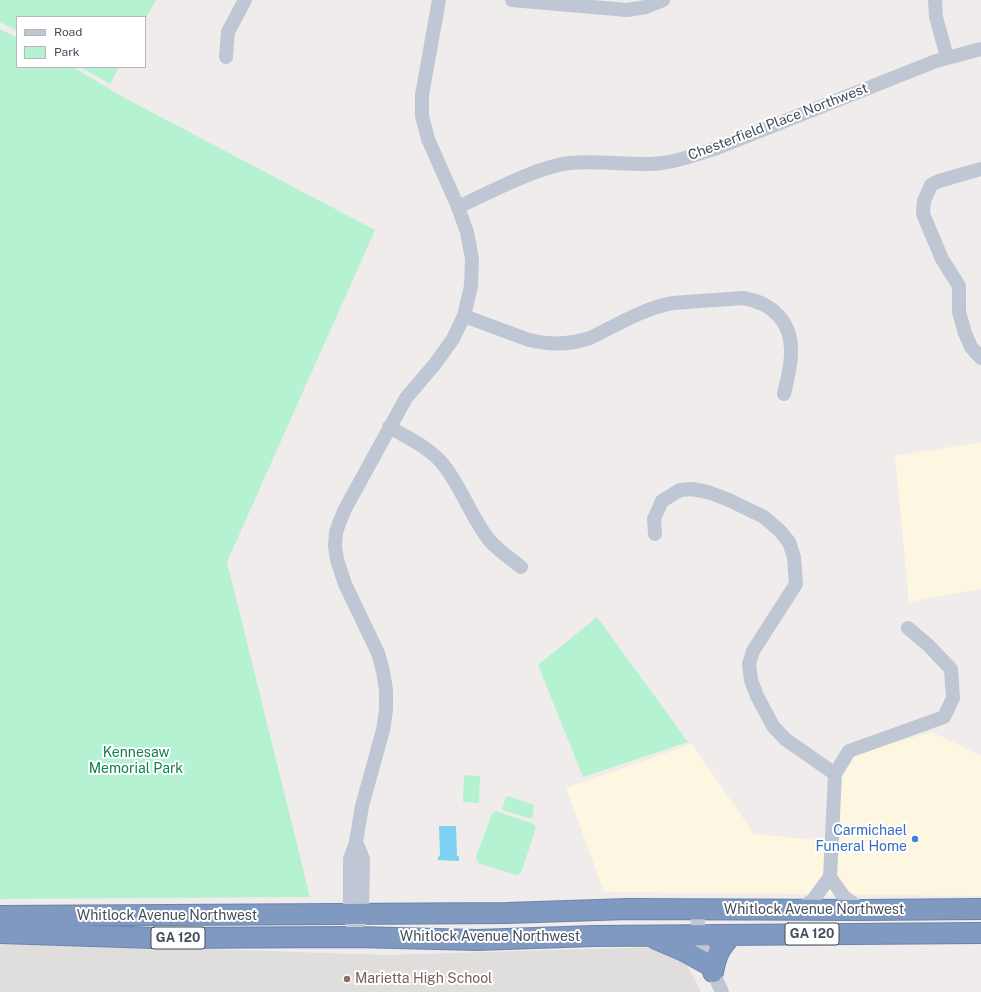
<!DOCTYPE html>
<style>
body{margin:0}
#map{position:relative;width:981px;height:992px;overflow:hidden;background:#efeceb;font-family:"Public Sans",sans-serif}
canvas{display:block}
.legend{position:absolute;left:16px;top:16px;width:130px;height:52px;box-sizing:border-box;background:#fff;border:1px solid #b4b8bd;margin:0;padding:5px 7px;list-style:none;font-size:12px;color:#434d5b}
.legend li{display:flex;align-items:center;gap:8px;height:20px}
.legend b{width:20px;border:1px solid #b4b8bd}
</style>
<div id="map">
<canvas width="981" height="992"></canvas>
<ul class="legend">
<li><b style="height:5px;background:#bec7d3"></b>Road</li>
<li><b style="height:11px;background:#b5f2d1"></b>Park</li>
</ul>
</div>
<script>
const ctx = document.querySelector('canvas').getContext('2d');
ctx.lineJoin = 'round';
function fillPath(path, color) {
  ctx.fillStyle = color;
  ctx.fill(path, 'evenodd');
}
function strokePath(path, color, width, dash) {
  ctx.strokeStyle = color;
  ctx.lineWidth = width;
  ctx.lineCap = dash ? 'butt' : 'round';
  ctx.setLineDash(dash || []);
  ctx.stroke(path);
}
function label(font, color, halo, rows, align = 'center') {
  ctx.font = font + ' "Public Sans",sans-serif';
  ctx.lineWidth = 4;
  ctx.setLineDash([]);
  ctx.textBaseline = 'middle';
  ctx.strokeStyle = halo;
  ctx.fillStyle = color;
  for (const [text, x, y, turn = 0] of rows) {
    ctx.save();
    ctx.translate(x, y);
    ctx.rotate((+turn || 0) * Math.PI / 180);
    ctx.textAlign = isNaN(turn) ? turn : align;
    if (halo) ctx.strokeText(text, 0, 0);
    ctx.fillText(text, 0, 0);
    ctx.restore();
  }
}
fillPath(new Path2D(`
 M 981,442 L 981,589 L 909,602 L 895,456 Z
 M 932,732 L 981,756 L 981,896 L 604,892 L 566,788 L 692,744 L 754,834 L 838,842 L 840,773 L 850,755 Z`), '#fdf7e1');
fillPath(new Path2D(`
 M 0,942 L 385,955 L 657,947 L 669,951 L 687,965 L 701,992 L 0,992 Z`), '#e0dddd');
fillPath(new Path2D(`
 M 0,0 L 156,0 L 145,20 L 145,17 L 17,17 L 17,31 L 0,22 Z
 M 0,29 L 17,38 L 17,67 L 73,67 L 121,96 L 375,230 L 227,562 L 310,897 L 0,899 Z
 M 80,67 L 119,67 L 110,84 Z
 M 597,617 L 688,742 L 583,777 L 538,665 Z
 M 464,775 L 480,776 L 479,803 L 463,802 Z
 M 508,796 L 534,805 L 532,819 L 502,810 L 506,797 Z
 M 496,811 L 534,824 L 536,828 L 521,873 L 516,875 L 478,863 L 476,857 L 492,814 Z`), '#b5f2d1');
fillPath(new Path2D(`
 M 439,826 L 456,826 L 457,856 L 459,856 L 459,861 L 438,860 L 438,857 L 440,856 Z`), '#7ed1f2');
const highway = new Path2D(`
 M 0,916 L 507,913 L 628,909 L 862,910 L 981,909
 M 0,933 L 154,938 L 356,937 L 477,940 L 594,936 L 981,933
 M 656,939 L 684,951 L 711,966
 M 713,972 C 716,955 720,947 732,935`);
strokePath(highway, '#6a84ab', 22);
strokePath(new Path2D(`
 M 512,0 L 627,10 L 646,7 L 663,0
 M 935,0 L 936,17 L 947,57
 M 226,57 L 228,32 L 245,0
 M 981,169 L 939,181 L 931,185 L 924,201 L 923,214 L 942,259 L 959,286 L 959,312 L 965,333 L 971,347 L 981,358
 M 458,207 C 491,192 534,168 569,163 C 596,160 624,165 651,164 C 674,163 695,155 717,148 L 936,61 L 981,49
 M 464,316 L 529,340 C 549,345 569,345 590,338 C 617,325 644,308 673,303 L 743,298 C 773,303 792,322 791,353 C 791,367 787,380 784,394
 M 389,427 C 407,437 428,447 442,463 C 462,487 471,518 490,541 C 499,551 511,559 521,567
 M 655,534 L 654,519 L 662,501 L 680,490 L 692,489 L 708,492 L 729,500 L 764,517 L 780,531 L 789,542 L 794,557 L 796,584 L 753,651 L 749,664 L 751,680 L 757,696 L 773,726 L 785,739 L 835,774
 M 356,842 L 363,859 L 362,914 L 360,921
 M 830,877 L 844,897 L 862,910
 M 697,910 L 699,935 L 704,952 L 722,992
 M 799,910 L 813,900 L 830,877 L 835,774 L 849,751 L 944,717 L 953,698 L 951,669 L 928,645 L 908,628
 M 356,937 L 350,914 L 350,859 L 356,842 L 362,806 L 383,730 L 386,710 L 386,690 L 383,671 L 378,653 L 345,584 L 337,560 L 335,546 L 336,532 L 340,521 L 345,509 L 406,398 L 435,364 L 453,339 L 464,316 L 471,286 L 472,259 L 467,232 L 458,207 L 428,139 L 422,116 L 422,95 L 439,0`), '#bec7d3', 14);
strokePath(highway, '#7f99c0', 20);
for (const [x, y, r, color] of [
 [915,839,4,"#3f7fe0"],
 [347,979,4,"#8d6e63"]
]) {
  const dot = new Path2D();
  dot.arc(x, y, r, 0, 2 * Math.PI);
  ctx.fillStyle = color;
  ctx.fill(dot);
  strokePath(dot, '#fff', 1.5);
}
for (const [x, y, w] of [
 [812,934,54],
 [178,938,54]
]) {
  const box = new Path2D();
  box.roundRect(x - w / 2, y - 11, w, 22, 3);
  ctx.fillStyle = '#fff';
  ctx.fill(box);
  strokePath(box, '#434d5b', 1);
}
label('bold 13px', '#434d5b', null, [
 ["GA 120",812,934],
 ["GA 120",178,938]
]);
label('14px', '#434d5b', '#fff', [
 ["Chesterfield Place Northwest",778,122,-21],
 ["Whitlock Avenue Northwest",814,910],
 ["Whitlock Avenue Northwest",167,916],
 ["Whitlock Avenue Northwest",490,937]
]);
label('14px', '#0f8051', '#fff', [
 ["Kennesaw",136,753],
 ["Memorial Park",136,769]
]);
label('14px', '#366cbe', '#fff', [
 ["Carmichael",907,831],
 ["Funeral Home",907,847]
], 'right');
label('14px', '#785e54', '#fff', [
 ["Marietta High School",355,979]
], 'left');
</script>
